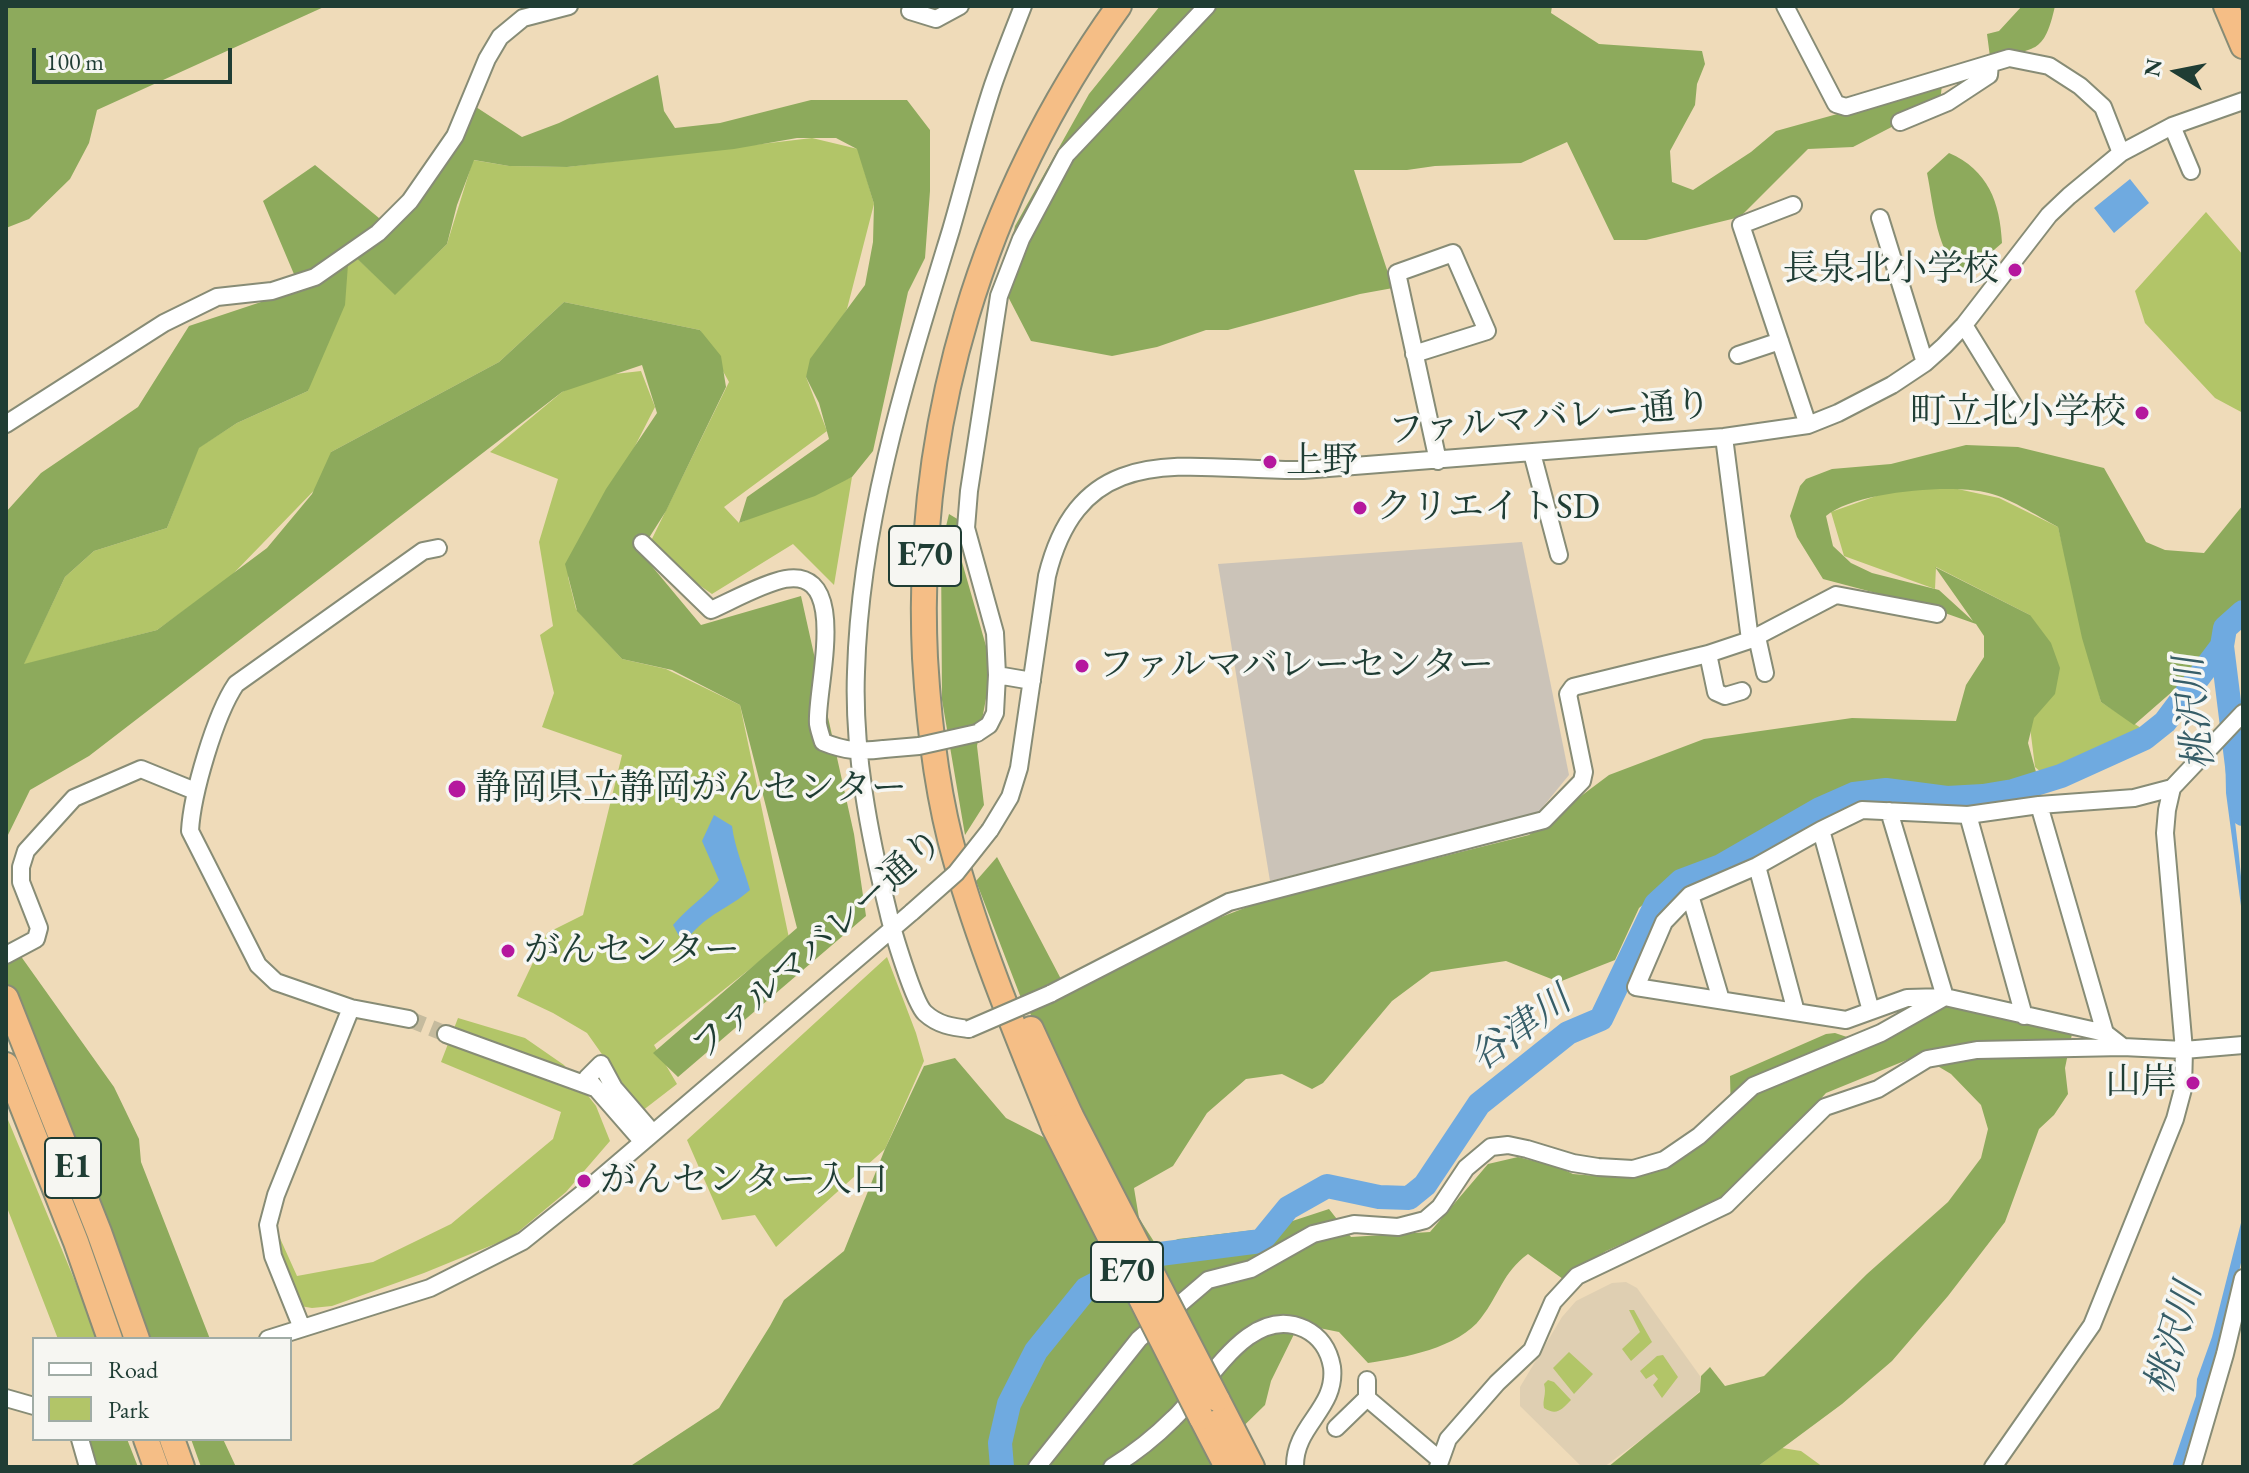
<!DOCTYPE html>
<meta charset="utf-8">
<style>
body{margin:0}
#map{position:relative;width:2249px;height:1473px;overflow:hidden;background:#efdbb9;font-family:"EB Garamond",serif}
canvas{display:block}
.frame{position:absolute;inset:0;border:8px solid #1f3d34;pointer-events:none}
.legend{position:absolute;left:32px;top:1337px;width:260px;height:104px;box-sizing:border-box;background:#f6f6f2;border:2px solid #a0aca6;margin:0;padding:10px 14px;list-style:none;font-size:24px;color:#1f3d34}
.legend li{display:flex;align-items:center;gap:16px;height:40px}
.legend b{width:40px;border:2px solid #a0aca6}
.north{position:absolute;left:2137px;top:32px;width:80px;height:80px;-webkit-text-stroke:6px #f6f6f2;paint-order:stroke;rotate:280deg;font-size:22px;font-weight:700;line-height:32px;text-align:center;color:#1f3d34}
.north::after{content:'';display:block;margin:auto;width:28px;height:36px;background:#1f3d34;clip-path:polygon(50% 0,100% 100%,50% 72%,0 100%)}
.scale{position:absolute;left:32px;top:48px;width:200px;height:36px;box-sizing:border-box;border:4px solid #1f3d34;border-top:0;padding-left:10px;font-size:24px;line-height:28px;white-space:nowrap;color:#1f3d34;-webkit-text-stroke:6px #f6f6f2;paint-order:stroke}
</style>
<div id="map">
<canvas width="2249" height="1473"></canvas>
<div class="frame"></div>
<ul class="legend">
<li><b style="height:10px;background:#fff"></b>Road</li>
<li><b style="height:22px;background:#b2c568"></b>Park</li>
</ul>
<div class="north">N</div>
<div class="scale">100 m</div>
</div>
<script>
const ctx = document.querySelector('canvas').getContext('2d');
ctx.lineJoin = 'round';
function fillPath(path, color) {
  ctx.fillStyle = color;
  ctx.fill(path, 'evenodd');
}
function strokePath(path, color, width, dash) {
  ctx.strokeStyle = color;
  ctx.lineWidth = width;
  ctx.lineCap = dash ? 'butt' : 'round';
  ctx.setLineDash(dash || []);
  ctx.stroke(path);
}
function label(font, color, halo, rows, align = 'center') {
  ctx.font = font + ' "EB Garamond","Noto Serif JP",serif';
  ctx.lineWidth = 7;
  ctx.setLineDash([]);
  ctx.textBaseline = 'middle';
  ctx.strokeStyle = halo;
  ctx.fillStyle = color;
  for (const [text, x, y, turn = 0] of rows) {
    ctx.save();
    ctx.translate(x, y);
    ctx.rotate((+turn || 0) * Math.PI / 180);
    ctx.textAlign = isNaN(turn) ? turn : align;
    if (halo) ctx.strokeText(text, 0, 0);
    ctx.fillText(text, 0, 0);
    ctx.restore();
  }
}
fillPath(new Path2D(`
 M 1626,1282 L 1637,1288 L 1700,1376 L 1700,1391 L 1662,1424 L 1604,1467 L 1581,1466 L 1520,1406 L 1520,1387 L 1562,1317 L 1576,1301 L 1612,1283 Z`), '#dfcfb2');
fillPath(new Path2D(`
 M 1522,542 L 1569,775 L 1537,814 L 1270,881 L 1218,564 Z`), '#cbc3b8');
fillPath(new Path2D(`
 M 812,138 L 858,149 L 874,204 L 847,309 L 806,377 L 827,431 L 724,507 L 739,523 L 852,477 L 834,585 L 793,544 L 712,594 L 647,549 L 729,382 L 700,330 L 564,302 L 499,362 L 331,452 L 330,474 L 229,578 L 157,630 L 23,665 L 65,577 L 94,551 L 167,528 L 198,448 L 237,423 L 308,391 L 349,251 L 395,294 L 447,244 L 473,160 L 509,166 L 567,167 Z
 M 2206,212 L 2243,255 L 2243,413 L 2215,398 L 2145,323 L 2135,291 Z
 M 641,371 L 655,407 L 568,577 L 576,609 L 622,659 L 666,669 L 740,705 L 789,938 L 654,1045 L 677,1084 L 642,1111 L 587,1033 L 553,1013 L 517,996 L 547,933 L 583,915 L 622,755 L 542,727 L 554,693 L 540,635 L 553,626 L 539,542 L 558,479 L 490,452 L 562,392 L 597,376 Z
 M 1953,488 L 1999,498 L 2058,527 L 2101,702 L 2141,728 L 2092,753 L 2042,773 L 2035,767 L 2029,719 L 2030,615 L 1936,567 L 1935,589 L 1844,556 L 1831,512 L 1893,490 Z
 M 887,957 L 916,1033 L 924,1061 L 885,1149 L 776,1247 L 755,1215 L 722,1220 L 687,1140 Z
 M 458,1018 L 525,1038 L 564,1065 L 596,1106 L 610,1141 L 566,1192 L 512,1237 L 424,1273 L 332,1306 L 312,1308 L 294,1305 L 274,1225 L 297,1276 L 373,1262 L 451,1224 L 553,1139 L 561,1112 L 441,1062 Z
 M 6,1115 L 99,1339 L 58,1339 L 6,1205 Z
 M 1629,1310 L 1634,1310 L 1652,1342 L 1631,1361 L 1622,1349 L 1640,1332 Z
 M 1569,1352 L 1593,1374 L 1574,1394 L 1553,1368 Z
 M 1663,1355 L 1678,1377 L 1662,1398 L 1653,1385 L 1658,1379 L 1654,1374 L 1646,1379 L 1640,1371 L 1657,1356 Z
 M 1548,1380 L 1554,1382 L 1571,1400 C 1561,1410 1557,1416 1544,1408 C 1542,1400 1547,1394 1544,1384 Z
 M 1782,1448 L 1801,1451 L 1823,1467 L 1757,1467 Z`), '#b2c568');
fillPath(new Path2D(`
 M 6,6 L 326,6 L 97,110 L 89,143 L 70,179 L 29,219 L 6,228 Z
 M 1160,6 L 1552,6 L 1551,13 L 1599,44 L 1702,51 L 1705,64 L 1697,84 L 1695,105 L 1670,151 L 1672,182 L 1693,190 L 1751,152 L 1776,131 L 1942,85 L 1940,102 L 1853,147 L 1808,149 L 1740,217 L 1646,240 L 1614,240 L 1567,142 L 1521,163 L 1435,166 L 1407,170 L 1354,170 L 1393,288 L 1360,294 L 1228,330 L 1206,330 L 1157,347 L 1112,356 L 1031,341 L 1002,285 L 1015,226 L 1089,94 Z
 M 2022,6 L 2055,6 C 2044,55 2035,49 1990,57 L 1987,34 L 1999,31 Z
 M 658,75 L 664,111 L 675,128 L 720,123 L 811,100 L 907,100 L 930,130 L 930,191 L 925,258 L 908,292 L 873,451 L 852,477 L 815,496 L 739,523 L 747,497 L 829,439 L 819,403 L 806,377 L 810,359 L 865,285 L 873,242 L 874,204 L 857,149 L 836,138 L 797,138 L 734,149 L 567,167 L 509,166 L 474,160 L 457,205 L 447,244 L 395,295 L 349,251 L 345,305 L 308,391 L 237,423 L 199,448 L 167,528 L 94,551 L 65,577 L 24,664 L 157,630 L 267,548 L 312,494 L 331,452 L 499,362 L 564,302 L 700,330 L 721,356 L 726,387 L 666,511 L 640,552 L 701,625 L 801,596 L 854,834 L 866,916 L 678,1077 L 653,1053 L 797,928 L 740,705 L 672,670 L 622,659 L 577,611 L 565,564 L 606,489 L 657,413 L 642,365 L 562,392 L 89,756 L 30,790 L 6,839 L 6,512 L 41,473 L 138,407 L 189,326 L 273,298 L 299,286 L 263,201 L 315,165 L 385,223 L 425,182 L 476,107 L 522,137 L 559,123 Z
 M 1949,153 C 1988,170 2000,202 2002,243 L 1964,276 C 1936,253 1934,207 1927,173 Z
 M 1966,445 L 2018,447 L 2104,468 L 2146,542 L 2165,550 L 2204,553 L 2243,505 L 2243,605 L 2231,609 L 2205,663 L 2134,725 L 2101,702 L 2082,638 L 2058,527 C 2037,516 2007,496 1984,492 C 1948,484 1854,492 1826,516 L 1833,546 L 1851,563 L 1872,573 L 1939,590 L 1973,621 L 1935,567 L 2030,615 L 2051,643 L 2060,668 L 2055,694 L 2034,718 L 2028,743 L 2036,772 L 2024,781 L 1976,796 L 1860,784 L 1676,877 L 1639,908 L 1615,960 L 1559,982 L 1506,961 L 1431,972 L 1392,1001 L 1323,1083 L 1312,1089 L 1282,1074 L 1246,1079 L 1207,1113 L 1173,1166 L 1134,1188 L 1139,1218 L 1158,1248 L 1178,1239 L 1271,1228 L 1329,1209 L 1351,1237 L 1430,1232 L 1488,1164 L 1518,1157 L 1558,1167 L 1573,1174 L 1608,1177 L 1669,1165 L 1731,1117 L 1730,1076 L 1826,1034 L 1835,1033 L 1865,1043 L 1921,1014 L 1949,1005 L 2072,1034 L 2065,1068 L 2068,1094 L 2054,1115 L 2039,1129 L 2005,1222 L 1948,1296 L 1892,1361 L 1842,1404 L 1757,1467 L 1608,1467 L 1700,1392 L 1701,1376 L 1710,1367 L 1725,1386 L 1764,1376 L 1867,1274 L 1948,1202 L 1981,1158 L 1988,1129 L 1981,1105 L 1951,1074 L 1919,1055 L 1826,1093 L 1762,1164 L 1717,1201 L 1606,1251 L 1563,1279 L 1528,1254 C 1502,1273 1500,1294 1481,1318 C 1459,1348 1403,1358 1368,1363 L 1339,1332 L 1299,1324 L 1271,1381 L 1265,1405 L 1216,1453 L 1217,1467 L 629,1467 L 719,1408 L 770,1326 L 784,1300 L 844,1251 L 885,1149 L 924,1066 L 955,1058 L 1006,1118 L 1051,1141 L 1083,1120 L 1030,1013 L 1162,940 L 1260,902 L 1529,835 L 1609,775 L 1704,739 L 1852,718 L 1956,721 L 1966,685 L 1984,657 L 1984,636 L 1976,624 L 1925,606 L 1823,579 L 1797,537 L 1790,516 L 1800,486 L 1806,479 L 1832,469 L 1891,464 Z
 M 949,514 L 959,520 L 962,562 L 992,667 L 977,746 L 984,805 L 965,835 L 942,700 L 941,547 Z
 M 997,857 L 1062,981 L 1021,998 L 976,881 Z
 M 20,955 L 114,1087 L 139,1139 L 141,1162 L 210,1339 L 148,1339 L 91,1183 L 6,981 L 6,966 Z
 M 89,1439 L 127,1439 L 138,1467 L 96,1467 Z
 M 191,1439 L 223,1439 L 236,1467 L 201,1467 Z`), '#8daa5c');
fillPath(new Path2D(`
 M 2130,179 L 2149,203 L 2114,233 L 2094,208 Z
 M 2228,742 C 2230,803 2243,861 2243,921 L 2226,793 L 2225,744 Z
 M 714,815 L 732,826 C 735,849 744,868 750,890 C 727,910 709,912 687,939 L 679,936 L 673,925 C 687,908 705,897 719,880 L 702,841 Z
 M 2243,1215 L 2243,1254 L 2233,1298 L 2182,1467 L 2172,1467 L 2196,1396 L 2197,1379 L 2212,1337 Z`), '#6faae0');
strokePath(new Path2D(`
 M 2243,612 L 2225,628 L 2222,646 L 2243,814
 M 1002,1467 L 1000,1443 L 1009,1404 L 1036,1351 L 1086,1289 L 1152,1255 L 1261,1241 L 1288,1208 L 1327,1186 L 1379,1197 L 1409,1198 L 1425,1185 L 1479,1104 L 1568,1033 L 1601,1019 L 1656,904 L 1681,881 L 1721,866 L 1820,809 L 1854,794 L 1886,790 L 1947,798 L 1983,796 L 2013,791 L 2061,776 L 2145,738 L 2165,722 L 2222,646`), '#6faae0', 24);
strokePath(new Path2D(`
 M 409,1019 L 446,1034`), '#c5bb9e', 16, [16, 8]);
const minor = new Path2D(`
 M 1785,6 L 1836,104 L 1846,107 L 2009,58 L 2049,66 L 2080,86 L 2103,107 L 2121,153
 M 910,11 L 936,19 L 960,6
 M 1900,122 L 1948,102 L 1989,75 L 1990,64
 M 2172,126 L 2191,171
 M 1793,205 L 1741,225 L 1808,425
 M 1880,218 L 1925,363
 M 1964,325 L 2017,411
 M 1414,354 L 1487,331 L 1453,253 L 1397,273 L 1438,461
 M 1738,355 L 1780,341
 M 6,424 L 164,323 L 217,297 L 272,291 L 315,277 L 378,233 L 410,201 L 455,136 L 487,59 L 500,37 L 523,18 L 569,6
 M 1532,453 L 1559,555
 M 642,543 L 711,610 C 731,601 764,583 785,579 C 852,567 815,691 818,724 C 819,730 821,736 823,742 C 845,751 861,752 884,749
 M 1757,637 L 1765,673
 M 1750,640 L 1836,595 L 1937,614
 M 1708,654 L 1716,692 L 1725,696 L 1742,691
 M 997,675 L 1032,681
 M 977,733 L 989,725 L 995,713 L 997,675 L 995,633 L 966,528 L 969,491 L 999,296 L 1021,239 L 1066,155 L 1207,6
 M 2172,788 L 2134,798 L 2039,805 L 1968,815 L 1862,810 L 1821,830 L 1757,866 L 1690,895 L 1664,922 L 1636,987 L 1846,1020 L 1907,998 L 1945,997 L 2105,1033 L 2123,1047 L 2184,1050 L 2243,1045
 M 2039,805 L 2105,1033
 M 1889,811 L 1945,997
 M 1968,815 L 2024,1016
 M 990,830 L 1010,797 L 1019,768 L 1047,576 C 1082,433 1192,472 1303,470 L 1724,437 L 1808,425 L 1838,413 L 1892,385 L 1925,363 L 1944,346 L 1964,325 L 2049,215 L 2069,196 L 2121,153 L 2172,126 L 2243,101
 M 1821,830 L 1871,1011
 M 1757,866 L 1796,1012
 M 1690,895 L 1721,1000
 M 6,955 L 36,939 L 39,928 L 21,882 L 21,867 L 26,851 L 74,798 L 141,769 L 195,791
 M 1050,994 L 1229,902 L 1544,820 L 1582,781 L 1584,772 L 1568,694 L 1573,687 L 1708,654 L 1750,640 L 1724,437
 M 409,1019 L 351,1008 L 276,982 L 258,965 L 190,831 C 192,794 215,715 236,684 L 423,551 L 438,548
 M 969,1029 C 952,1027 938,1025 925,1013 C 914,1003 892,929 888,911 C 869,834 853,751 856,672 C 860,521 907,374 951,230 C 965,182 977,133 993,85 C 1002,59 1013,32 1023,6
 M 446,1034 L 592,1087
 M 642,1141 L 587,1078 L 601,1064 L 614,1088 L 652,1132
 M 302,1328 L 273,1256 L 268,1225 L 276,1195 L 351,1008
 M 268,1339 L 430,1288 L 523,1241 L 583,1193 L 912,912
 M 6,1398 L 34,1406
 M 1367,1398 L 1367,1380
 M 1336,1428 L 1367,1398 L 1440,1460
 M 80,1439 L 88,1467
 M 1037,1467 L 1139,1339 L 1208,1280 L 1251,1269 L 1313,1234 L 1354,1224 L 1398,1227 L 1425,1220 L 1440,1207 L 1466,1168 L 1491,1147 L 1508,1145 L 1527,1149 L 1573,1163 L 1598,1167 L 1633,1169 L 1664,1160 L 1699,1136 L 1753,1086 L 1881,1033 L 1943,998
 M 1112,1467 C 1135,1453 1155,1437 1174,1418 C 1208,1386 1249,1302 1305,1329 C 1321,1337 1329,1350 1332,1367 C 1337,1409 1294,1425 1295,1467
 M 1438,1467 L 1448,1439 L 1497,1383 L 1532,1350 L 1553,1302 L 1577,1276 L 1726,1205 L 1825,1107 L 1878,1089 L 1927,1059 L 1977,1050 L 2123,1047
 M 1993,1467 L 2092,1325 L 2175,1119 L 2183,1089 L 2184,1050 L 2165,833 L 2167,810 L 2172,788 L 2243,713
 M 2192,1467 L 2225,1354 L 2243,1278`);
const highway = new Path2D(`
 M 2226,6 L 2243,46
 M 6,998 L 99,1232 L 137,1339
 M 1031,1029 L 1071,1116
 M 6,1065 L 76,1242 L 110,1339
 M 1054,1127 C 1019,1040 982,952 956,861 C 937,796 929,726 925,658 C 914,424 982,197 1119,6
 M 1217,1399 L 1252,1467
 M 1201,1417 L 1227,1467
 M 146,1439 L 156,1467
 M 172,1439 L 182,1467`);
strokePath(minor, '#878c76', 20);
strokePath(highway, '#878c76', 28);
strokePath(minor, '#fff', 16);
strokePath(highway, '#f5be86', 24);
const minorBridge = new Path2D(`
 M 884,749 L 919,746 L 977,733
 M 912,912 L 956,873 L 990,830
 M 969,1029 L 1050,994`);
const highwayBridge = new Path2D(`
 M 1071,1116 L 1217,1399
 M 1054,1127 L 1201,1417`);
strokePath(minorBridge, '#878c76', 20, []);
strokePath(highwayBridge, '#878c76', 28, []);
strokePath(minorBridge, '#fff', 16);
strokePath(highwayBridge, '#f5be86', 24);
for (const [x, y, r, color] of [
 [2015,270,8,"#b5179e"],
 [2142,413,8,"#b5179e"],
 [1270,462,8,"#b5179e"],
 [1360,508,8,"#b5179e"],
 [1082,666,8,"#b5179e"],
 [457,789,10,"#b5179e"],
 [508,951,8,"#b5179e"],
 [2193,1083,8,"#b5179e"],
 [584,1181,8,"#b5179e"]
]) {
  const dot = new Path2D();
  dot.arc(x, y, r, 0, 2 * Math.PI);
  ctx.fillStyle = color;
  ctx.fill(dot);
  strokePath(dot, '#f6f6f2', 3);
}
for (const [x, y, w] of [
 [925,556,72],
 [73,1168,56],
 [1127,1272,72]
]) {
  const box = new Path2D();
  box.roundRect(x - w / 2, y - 30, w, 60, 6);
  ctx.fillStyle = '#f6f6f2';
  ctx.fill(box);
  strokePath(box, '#1f3d34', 2);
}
label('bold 34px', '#1f3d34', null, [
 ["E70",925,556],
 ["E1",73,1168],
 ["E70",1127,1272]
]);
label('36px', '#1f3d34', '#f6f6f2', [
 ["長泉北小学校",1999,270,"right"],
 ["町立北小学校",2126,413,"right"],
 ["上野",1286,462],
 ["クリエイトSD",1376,508],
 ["ファルマバレーセンター",1098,666],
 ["静岡県立静岡がんセンター",475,789],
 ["がんセンター",524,951],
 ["山岸",2177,1083,"right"],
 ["がんセンター入口",600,1181]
], 'left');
label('36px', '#1f3d34', '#f6f6f2', [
 ["ファルマバレー通り",1550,419,-5],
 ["ファルマバレー通り",818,945,-42]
]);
label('italic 38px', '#375e68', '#f6f6f2', [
 ["桃沢川",2196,713,-96],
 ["谷津川",1521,1030,-36],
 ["桃沢川",2175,1339,-74]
]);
</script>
